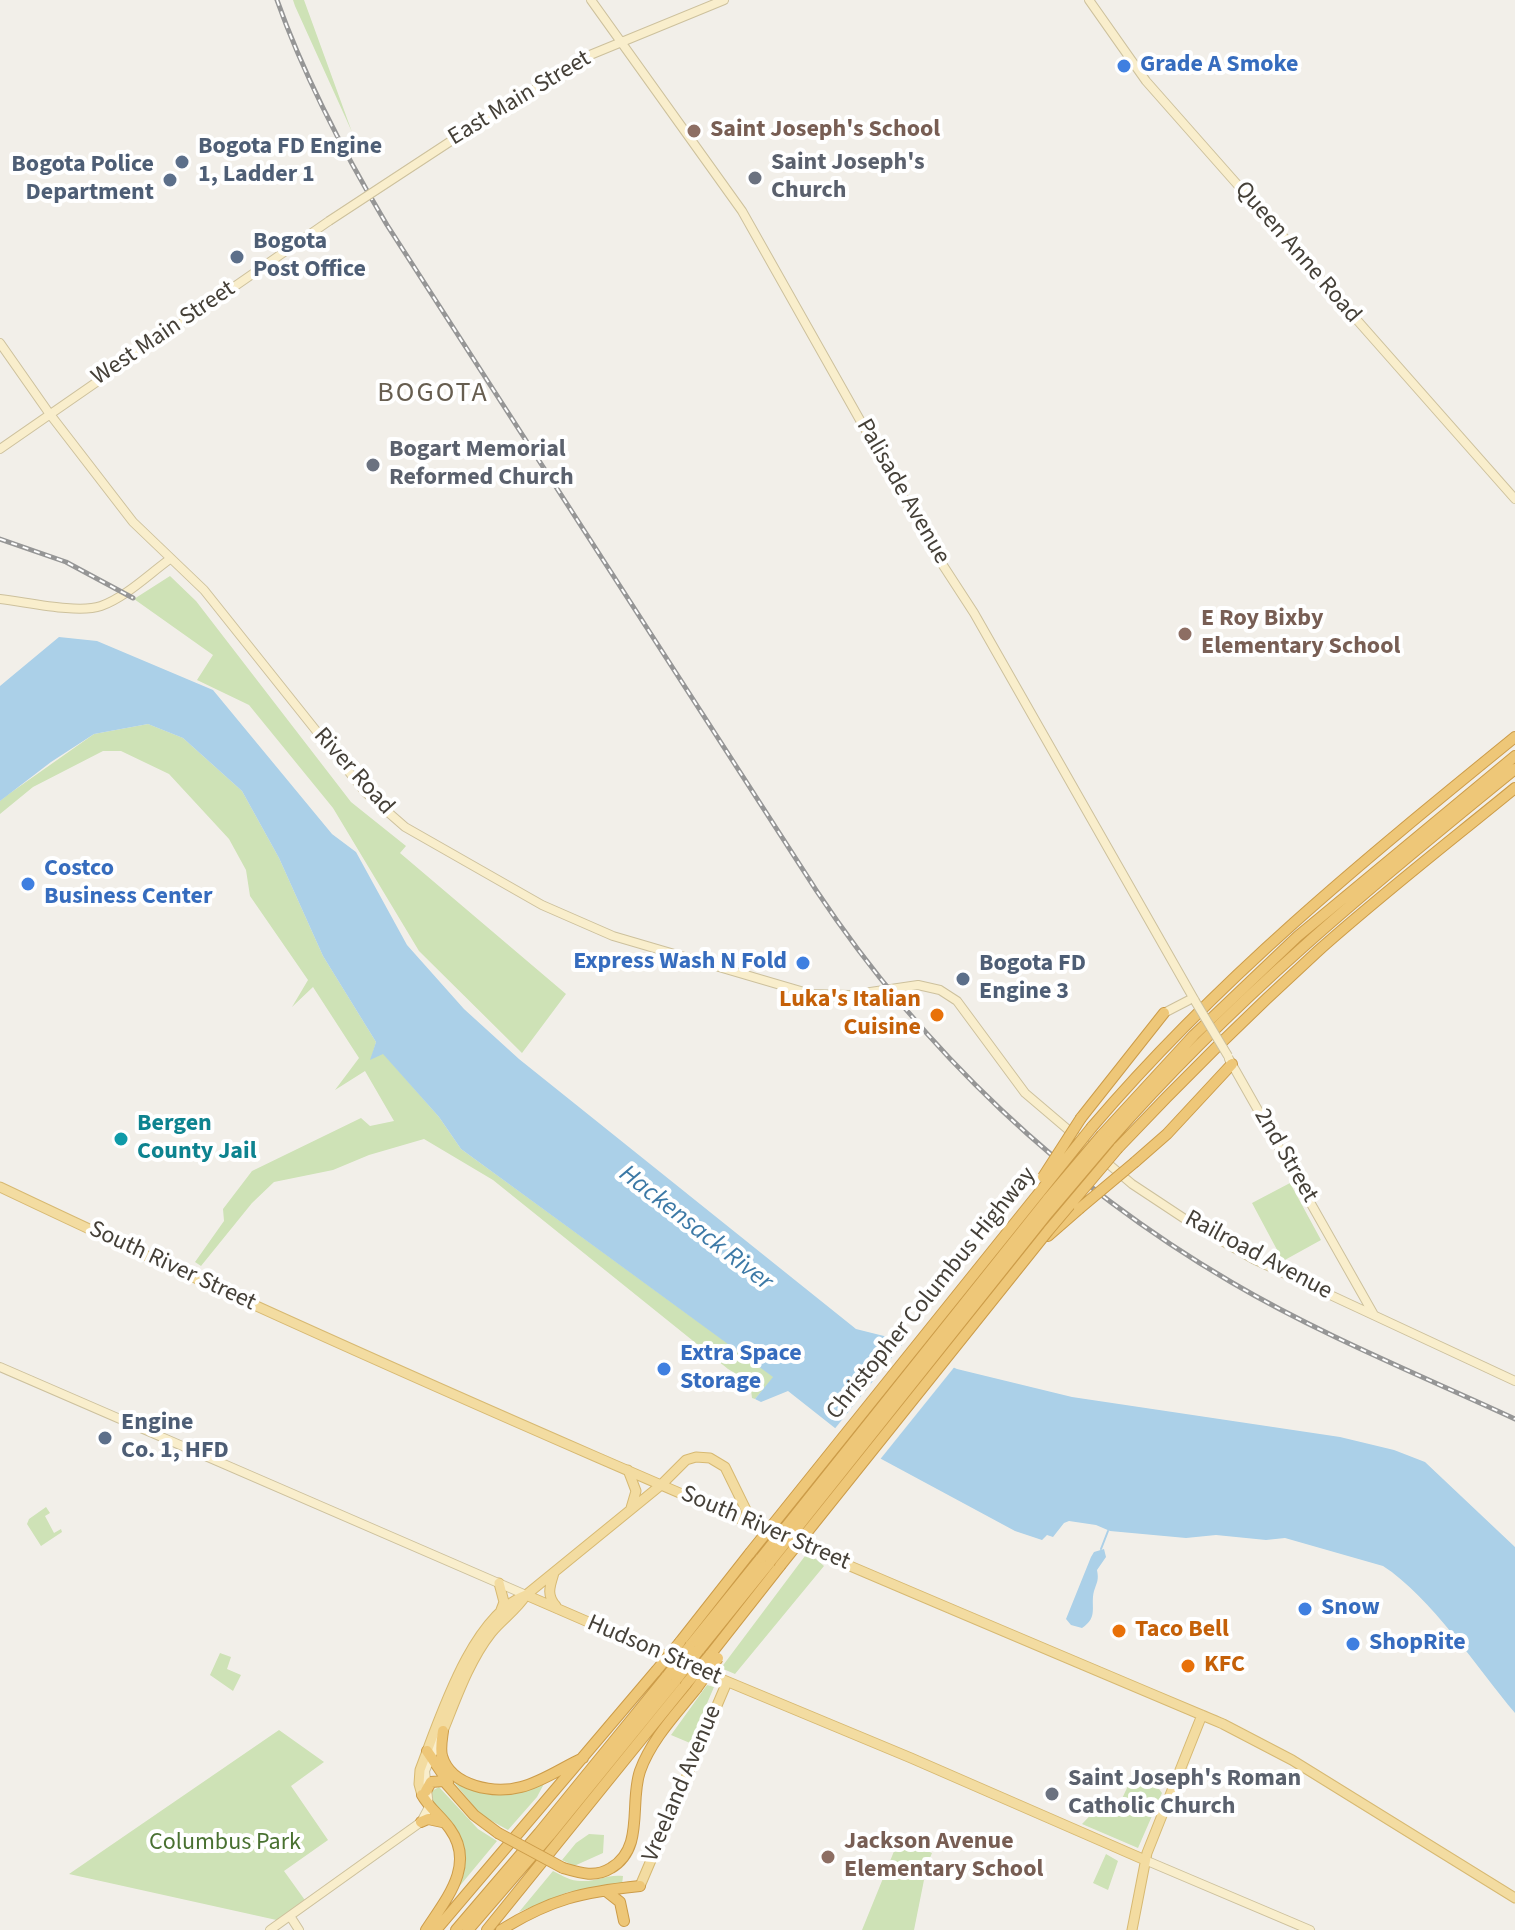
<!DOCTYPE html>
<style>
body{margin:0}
canvas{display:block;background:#f2efe9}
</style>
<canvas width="1515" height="1930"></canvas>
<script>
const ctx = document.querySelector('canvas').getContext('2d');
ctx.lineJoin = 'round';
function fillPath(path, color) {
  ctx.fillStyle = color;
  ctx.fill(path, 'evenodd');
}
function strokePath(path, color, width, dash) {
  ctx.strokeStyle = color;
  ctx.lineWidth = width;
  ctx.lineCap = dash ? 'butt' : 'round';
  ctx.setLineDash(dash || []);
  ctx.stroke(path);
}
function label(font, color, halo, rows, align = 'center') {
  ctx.font = font + ' "Source Sans 3",sans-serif';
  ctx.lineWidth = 8;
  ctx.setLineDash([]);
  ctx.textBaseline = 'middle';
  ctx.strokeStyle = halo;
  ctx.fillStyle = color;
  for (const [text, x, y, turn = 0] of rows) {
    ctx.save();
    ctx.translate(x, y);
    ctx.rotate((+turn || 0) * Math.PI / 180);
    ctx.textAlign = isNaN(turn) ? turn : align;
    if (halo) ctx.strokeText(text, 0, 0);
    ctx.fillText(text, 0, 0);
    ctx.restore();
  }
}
fillPath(new Path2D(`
 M 293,0 L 304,0 L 352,132 L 295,6 Z
 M 170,576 L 196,601 L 351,802 L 406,846 L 400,853 L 566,994 L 522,1053 L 419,951 L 333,808 L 249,705 L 197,680 L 213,655 L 134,599 Z
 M 148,724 L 183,738 L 242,791 L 279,858 L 323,956 L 376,1042 L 371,1059 L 383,1053 L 439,1117 L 461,1149 L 774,1377 L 755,1399 L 752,1398 L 750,1382 L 728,1369 L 493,1180 L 424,1139 L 369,1155 L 333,1170 L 274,1182 L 252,1203 L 201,1266 L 195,1262 L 224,1221 L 223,1209 L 252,1171 L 361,1118 L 370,1126 L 394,1121 L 365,1071 L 335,1090 L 359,1058 L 313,987 L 292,1007 L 308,980 L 250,896 L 246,870 L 229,839 L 169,774 L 121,751 L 103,751 L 33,787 L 0,814 L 0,801 L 6,796 L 94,734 Z
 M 1290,1183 L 1321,1240 L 1283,1261 L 1252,1203 Z
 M 46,1507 L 50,1513 L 45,1516 L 54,1533 L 61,1529 L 62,1532 L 41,1546 L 27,1524 L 29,1519 Z
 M 808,1552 L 824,1566 L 735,1674 L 721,1668 Z
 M 220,1653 L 231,1657 L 227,1669 L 241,1675 L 233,1691 L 210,1675 Z
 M 707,1685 L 714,1687 L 690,1743 L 671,1735 Z
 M 279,1730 L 324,1762 L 291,1786 L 328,1840 L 284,1871 L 307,1903 L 281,1921 L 69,1874 Z
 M 449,1776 C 492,1800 501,1798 546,1780 L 537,1797 L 508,1830 L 481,1815 Z
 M 1132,1777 L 1159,1789 L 1162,1793 L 1138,1848 L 1082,1824 L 1107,1798 L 1120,1803 Z
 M 439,1787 L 478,1829 L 497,1841 L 458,1888 C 468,1853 469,1840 442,1813 C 435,1806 432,1802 430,1792 Z
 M 589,1834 L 604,1835 L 603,1853 L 574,1866 L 562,1860 L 576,1843 Z
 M 899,1839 L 932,1853 L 927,1865 L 914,1930 L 862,1930 Z
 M 1106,1854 L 1118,1861 L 1108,1890 L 1093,1883 Z
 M 553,1871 C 563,1876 572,1882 584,1881 C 597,1881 609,1874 623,1876 L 622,1885 L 568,1892 L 519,1912 Z`), '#cee2b6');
fillPath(new Path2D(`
 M 59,637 L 97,641 L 213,690 L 332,834 L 356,852 L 407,945 L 464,1009 L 519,1059 L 856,1329 L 884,1336 L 957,1369 L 1072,1397 L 1340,1437 L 1394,1450 L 1425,1462 L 1515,1547 L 1515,1713 C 1478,1669 1430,1596 1383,1566 L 1285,1538 L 1266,1540 L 1216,1535 L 1186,1538 L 1110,1531 L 1096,1525 L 1069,1521 L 1064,1523 L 1053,1537 L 1047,1535 L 1042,1540 L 1015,1531 L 859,1447 L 788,1391 L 761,1402 L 755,1399 L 773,1377 L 461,1149 L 439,1117 L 383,1054 L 370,1060 L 376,1042 L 323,956 L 279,858 L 242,791 L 183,738 L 148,724 L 94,734 L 51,762 L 0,801 L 0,686 Z
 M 1104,1549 L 1106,1557 L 1097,1570 C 1099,1580 1097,1582 1094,1591 C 1090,1606 1099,1617 1082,1628 L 1071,1625 L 1066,1619 L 1091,1557 L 1094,1552 Z`), '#abd0e8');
fillPath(new Path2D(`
 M 905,1341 L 956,1365 L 878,1462 L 856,1450 L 833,1431 Z`), '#f2efe9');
strokePath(new Path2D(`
 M 1101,1549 L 1108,1531`), '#abd0e8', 2);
const secondary = new Path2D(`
 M 591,0 L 742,211 L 935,553 L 974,613 L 1195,1001
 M 1089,0 L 1146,81 L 1515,499
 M 451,141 L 590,55 L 724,0
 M 0,343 L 49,413 L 133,522 L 204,590 L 365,792 L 405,827 L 542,905 L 613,936 L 811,994 L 850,995 L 918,985 L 940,990 L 957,1001 L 1025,1093 L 1132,1184 L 1194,1225 L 1253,1259 L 1515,1381
 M 0,449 L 329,221
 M 0,599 C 27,602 78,614 101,606 C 126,597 149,574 170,559
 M 1164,1013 L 1193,998
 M 1229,1059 L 1374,1315
 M 0,1367 L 526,1595
 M 1145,1860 L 1310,1930
 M 290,1916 L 299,1930
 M 270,1930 L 421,1822 L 429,1807 L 425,1771 L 441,1735`);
const primary = new Path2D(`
 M 0,1187 C 402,1378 813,1551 1223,1724 L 1292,1760 L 1515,1898
 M 628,1470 L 636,1491 L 631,1508
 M 554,1573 C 550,1586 546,1595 556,1606
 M 499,1583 L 504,1602 L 501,1610
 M 526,1595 L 685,1664
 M 702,1671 L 911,1758 L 1145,1860
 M 443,1731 C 456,1699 469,1661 491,1633 C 502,1619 517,1610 526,1595 L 661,1485 L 686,1460 L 696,1457 L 710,1458 L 725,1467 L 749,1516 L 754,1521
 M 422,1795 L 419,1784 L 420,1770 C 440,1718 472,1615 526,1595
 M 640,1886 L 727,1682
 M 1132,1930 L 1147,1853 L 1202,1715`);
const highway = new Path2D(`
 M 1081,1118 L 1164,1013
 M 1092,1127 C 1219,978 1364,860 1515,737
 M 1102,1135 L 1194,1035 L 1298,936 L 1515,756
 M 1109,1141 C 1231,1001 1372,885 1515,769
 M 1118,1148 C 1182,1080 1249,1014 1318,951 C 1382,894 1449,842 1515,788
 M 1135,1162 L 1167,1134 L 1232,1064
 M 1048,1236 L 1079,1209
 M 680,1642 L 750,1553
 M 690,1646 L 761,1558
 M 699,1650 L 770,1562
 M 710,1655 L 780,1566
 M 443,1731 C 442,1739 440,1748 442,1756 C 451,1787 495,1794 521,1787 C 542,1782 563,1767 583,1758
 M 427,1751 L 448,1782
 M 426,1791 L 431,1782 L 444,1781 L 474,1815 L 498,1833
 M 422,1795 C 429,1808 441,1816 450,1829 C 476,1865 446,1899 426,1930
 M 421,1822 L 428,1819 L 442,1822
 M 563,1868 C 580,1873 595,1878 611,1868 C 645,1848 629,1803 640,1771 C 651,1740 676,1714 696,1689
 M 606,1891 L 620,1902 L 624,1921
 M 436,1930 L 656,1671
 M 456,1930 L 539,1833 L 667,1676
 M 468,1930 L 550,1835 L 676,1680
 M 487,1930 L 686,1684
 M 501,1930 C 551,1899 582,1892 640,1886`);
strokePath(secondary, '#cdc19d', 10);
strokePath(primary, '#d7b972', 11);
strokePath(highway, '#cc9c49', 12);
strokePath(secondary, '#f9eecc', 8);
strokePath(primary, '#f3dca1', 9);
strokePath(highway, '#eec778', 10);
const rail = new Path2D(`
 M 277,0 C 305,79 344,153 387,225 L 816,890 C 923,1051 1064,1184 1231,1282 C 1321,1335 1420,1375 1515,1419
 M 0,539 L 66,562 L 133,598`);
strokePath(rail, '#969696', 5);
strokePath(rail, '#fff', 2, [6]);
const secondaryBridge = new Path2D(`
 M 329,221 L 451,141
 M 1195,1001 L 1228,1056`);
const highwayBridge = new Path2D(`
 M 1043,1177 L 1081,1118
 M 1079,1209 L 1135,1162
 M 750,1553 L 1092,1127
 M 761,1558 L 1047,1200 L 1102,1135
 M 770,1562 L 1048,1213 L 1109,1141
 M 780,1566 L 1048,1231 L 1118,1148
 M 656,1671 L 680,1642
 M 667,1676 L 690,1646
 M 676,1680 L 699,1650
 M 686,1684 L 710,1655
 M 696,1689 L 718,1658
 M 498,1833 L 563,1868`);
strokePath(secondaryBridge, '#cdc19d', 10, []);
strokePath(highwayBridge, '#cc9c49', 12, []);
strokePath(secondaryBridge, '#f9eecc', 8);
strokePath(highwayBridge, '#eec778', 10);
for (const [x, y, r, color] of [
 [1124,66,8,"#3f7fe0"],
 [694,131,8,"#8d6e63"],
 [182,162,8,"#5c6f8a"],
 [755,178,8,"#6b7280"],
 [170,180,8,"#5c6f8a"],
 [237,257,8,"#5c6f8a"],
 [373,465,8,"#6b7280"],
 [1185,634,8,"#8d6e63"],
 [28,884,8,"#3f7fe0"],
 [803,963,8,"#3f7fe0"],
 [963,979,8,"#5c6f8a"],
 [937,1015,8,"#e8710a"],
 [121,1139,8,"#0f9aa8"],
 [664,1369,8,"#3f7fe0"],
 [105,1438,8,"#5c6f8a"],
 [1305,1609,8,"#3f7fe0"],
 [1119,1631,8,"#e8710a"],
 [1353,1644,8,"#3f7fe0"],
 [1188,1666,8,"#e8710a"],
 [1052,1794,8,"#6b7280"],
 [828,1857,8,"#8d6e63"]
]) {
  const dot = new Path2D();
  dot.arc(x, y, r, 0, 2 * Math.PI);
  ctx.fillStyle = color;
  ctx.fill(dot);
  strokePath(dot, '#fff', 3);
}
label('bold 24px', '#366cbe', '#fff', [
 ["Grade A Smoke",1140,66],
 ["Costco",44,870],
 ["Business Center",44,898],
 ["Express Wash N Fold",787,963,"right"],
 ["Extra Space",680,1355],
 ["Storage",680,1383],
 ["Snow",1321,1609],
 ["ShopRite",1369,1644]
], 'left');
label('24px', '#454038', '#fff', [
 ["East Main Street",520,99,-31],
 ["Queen Anne Road",1297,253,49],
 ["West Main Street",164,334,-34],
 ["Palisade Avenue",902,492,60],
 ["River Road",353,772,48],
 ["2nd Street",1285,1156,60],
 ["Railroad Avenue",1258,1256,28],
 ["South River Street",172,1267,25],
 ["Christopher Columbus Highway",932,1294,-51],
 ["South River Street",765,1529,23],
 ["Hudson Street",654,1651,23],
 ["Vreeland Avenue",683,1784,-67]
]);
label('bold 24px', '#785e54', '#fff', [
 ["Saint Joseph's School",710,131],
 ["E Roy Bixby",1201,620],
 ["Elementary School",1201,648],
 ["Jackson Avenue",844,1843],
 ["Elementary School",844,1871]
], 'left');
label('bold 24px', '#4e5e75', '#fff', [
 ["Bogota FD Engine",198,148],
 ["1, Ladder 1",198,176],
 ["Bogota Police",154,166,"right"],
 ["Department",154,194,"right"],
 ["Bogota",253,243],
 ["Post Office",253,271],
 ["Bogota FD",979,965],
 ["Engine 3",979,993],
 ["Engine",121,1424],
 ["Co. 1, HFD",121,1452]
], 'left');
label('bold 24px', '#5b616d', '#fff', [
 ["Saint Joseph's",771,164],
 ["Church",771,192],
 ["Bogart Memorial",389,451],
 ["Reformed Church",389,479],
 ["Saint Joseph's Roman",1068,1780],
 ["Catholic Church",1068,1808]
], 'left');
label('bold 24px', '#c56008', '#fff', [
 ["Luka's Italian",921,1001,"right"],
 ["Cuisine",921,1029,"right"],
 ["Taco Bell",1135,1631],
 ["KFC",1204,1666]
], 'left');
label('bold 24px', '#0d838f', '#fff', [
 ["Bergen",137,1125],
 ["County Jail",137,1153]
], 'left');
label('24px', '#497131', '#fff', [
 ["Columbus Park",225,1844]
]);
label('italic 26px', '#3c79a6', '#fff', [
 ["Hackensack River",695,1229,38]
]);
ctx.letterSpacing = '2px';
label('28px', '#675e50', '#fff', [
 ["BOGOTA",433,395]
]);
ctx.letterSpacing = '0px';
</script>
